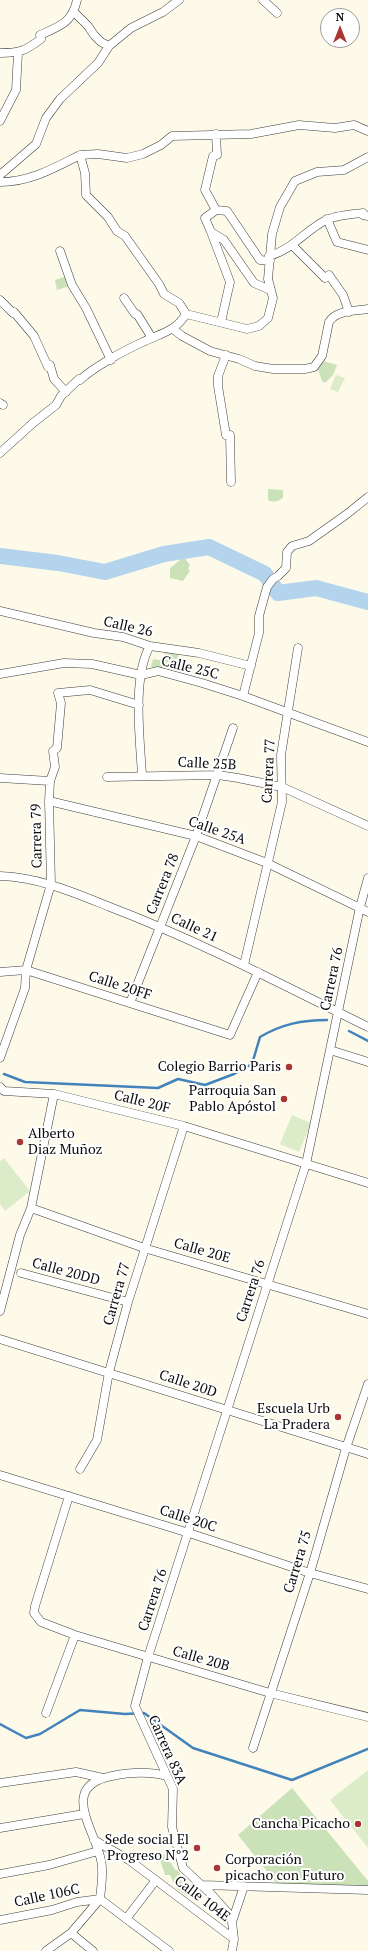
<!DOCTYPE html>
<meta charset="utf-8">
<style>
body{margin:0}
#map{position:relative;width:368px;height:1951px;overflow:hidden;background:#fdfae9;font-family:"PT Serif",serif}
canvas{display:block}
.north{position:absolute;left:320px;top:8px;width:40px;height:40px;box-sizing:border-box;background:#fff;border:1px solid #9d9d9d;border-radius:50%;rotate:0deg;font-size:11px;font-weight:700;line-height:16px;text-align:center;color:#0a0a0a}
.north::after{content:'';display:block;margin:auto;width:14px;height:18px;background:#a93633;clip-path:polygon(50% 0,100% 100%,50% 72%,0 100%)}
</style>
<div id="map">
<canvas width="368" height="1951"></canvas>
<div class="north">N</div>
</div>
<script>
const ctx = document.querySelector('canvas').getContext('2d');
ctx.lineJoin = 'round';
function fillPath(path, color) {
  ctx.fillStyle = color;
  ctx.fill(path, 'evenodd');
}
function strokePath(path, color, width, dash) {
  ctx.strokeStyle = color;
  ctx.lineWidth = width;
  ctx.lineCap = dash ? 'butt' : 'round';
  ctx.setLineDash(dash || []);
  ctx.stroke(path);
}
function label(font, color, halo, rows, align = 'center') {
  ctx.font = font + ' "PT Serif",serif';
  ctx.lineWidth = 4;
  ctx.setLineDash([]);
  ctx.textBaseline = 'middle';
  ctx.strokeStyle = halo;
  ctx.fillStyle = color;
  for (const [text, x, y, turn = 0] of rows) {
    ctx.save();
    ctx.translate(x, y);
    ctx.rotate((+turn || 0) * Math.PI / 180);
    ctx.textAlign = isNaN(turn) ? turn : align;
    if (halo) ctx.strokeText(text, 0, 0);
    ctx.fillText(text, 0, 0);
    ctx.restore();
  }
}
fillPath(new Path2D(`
 M 67,276 L 70,286 L 57,290 L 55,280 Z
 M 322,359 L 323,361 L 337,365 L 333,375 L 325,383 L 322,381 L 317,367 Z
 M 268,489 L 283,490 L 283,498 C 279,501 273,503 268,500 Z
 M 184,557 L 190,565 L 188,568 L 190,571 L 183,581 L 170,578 L 170,568 Z
 M 165,650 L 179,653 L 176,664 L 167,662 L 165,670 L 151,667 L 153,659 L 164,661 Z
 M 292,1788 L 368,1881 L 368,1888 L 278,1885 L 238,1835 Z
 M 166,1854 L 175,1870 L 177,1870 L 194,1890 L 188,1897 L 176,1888 L 170,1875 L 165,1875 L 159,1857 Z`), '#cbe2b8');
fillPath(new Path2D(`
 M 336,375 L 345,378 L 338,392 L 330,389 Z
 M 292,1115 L 311,1123 L 299,1152 L 280,1144 Z
 M 4,1158 L 30,1191 L 5,1211 L 0,1204 L 0,1161 Z
 M 368,1770 L 368,1848 L 330,1800 Z`), '#dcebc8');
strokePath(new Path2D(`
 M 349,1031 L 368,1041
 M 4,1074 L 25,1082 L 158,1088 L 178,1079 L 205,1085 L 234,1074 L 252,1064 L 260,1037 C 282,1024 302,1020 327,1020
 M 0,1724 L 26,1738 L 40,1734 L 80,1710 L 125,1714 L 144,1713 L 193,1748 L 292,1780 L 368,1749`), '#4383bc', 2.5);
strokePath(new Path2D(`
 M 0,556 L 58,563 L 105,572 L 164,554 L 209,547 L 265,574 L 278,593 L 316,588 L 368,602`), '#b4d4ee', 16);
const street = new Path2D(`
 M 263,0 L 277,13
 M 74,12 L 88,26 L 94,35 L 101,42 L 109,46
 M 0,53 C 20,53 25,51 41,39 L 40,35 C 60,26 72,23 77,0
 M 0,121 L 16,90 L 18,53
 M 368,131 L 354,125 L 335,128 L 299,125 L 251,134 L 172,136 L 161,145 L 143,154 L 127,158 L 98,154 L 80,155 L 85,173 L 86,195 L 108,217 L 117,231 L 125,236 L 159,284 L 164,294 L 179,303 L 186,314 L 247,329 L 259,326 L 268,318 L 273,298 L 268,279 L 272,234 L 280,207 L 295,181 L 317,172 L 344,170 L 368,157
 M 216,134 L 217,155 L 213,156 L 205,190 L 216,210 L 205,218 L 211,232 L 224,240 L 254,283 L 270,290
 M 0,175 L 36,144 L 46,118 L 60,99 L 98,63 L 109,46 L 131,28 L 163,12 L 179,0
 M 0,182 C 30,182 54,168 80,155
 M 216,210 L 227,211 L 260,260 L 270,261
 M 327,219 L 337,242 L 368,250
 M 211,232 L 230,282 L 221,322
 M 292,245 L 325,278 L 329,275 L 343,295 L 349,312
 M 60,251 L 72,285 L 86,308 L 111,360
 M 269,256 C 292,250 306,230 326,220 C 337,215 351,214 363,213 L 363,215 L 368,216
 M 124,298 L 135,314 L 137,314 L 152,338
 M 0,300 L 13,313 L 14,312 L 34,336 L 48,367 L 50,365 L 54,379 L 66,392
 M 173,329 L 182,336 L 210,351 L 239,359 L 255,366 L 273,369 L 305,369 L 314,367 L 322,356 L 329,322 C 336,310 356,311 368,309
 M 226,355 L 218,376 L 218,386 L 226,435 L 230,435 L 231,482
 M 0,403 L 3,405
 M 0,453 L 33,423 L 56,405 L 61,396 L 79,379 L 80,380 C 94,367 125,350 143,342 C 161,333 175,332 186,314
 M 0,611 L 94,633 L 123,637 L 150,646 L 199,653 L 251,666
 M 0,674 L 64,663 L 92,664 L 141,675 L 158,671 L 202,683 L 243,696 L 368,742
 M 243,696 L 259,633 L 259,616 L 267,587 L 273,579 L 278,576 L 286,568 L 287,552 L 292,546 L 309,541 L 347,514 L 368,497
 M 142,775 C 140,739 132,677 150,646
 M 107,777 L 218,775 L 238,778 L 282,787 L 368,826
 M 0,778 L 50,781
 M 49,801 L 196,836 L 267,863 L 368,912
 M 0,876 C 39,877 75,893 110,907 C 199,941 283,985 368,1027
 M 244,965 L 282,802 L 281,755 L 298,648
 M 0,972 L 26,970 L 230,1035 L 258,972
 M 130,1003 L 196,836 L 233,728
 M 330,1050 L 368,1062
 M 0,1058 L 25,988 L 26,970 L 51,884 L 49,801 L 50,781 L 55,767 L 53,751 L 57,748 L 61,703 L 58,693 L 90,690 L 139,705
 M 0,1087 L 4,1091 L 54,1094 L 184,1126 L 368,1183
 M 31,1208 L 144,1248 L 368,1314
 M 21,1273 L 128,1302
 M 0,1311 L 20,1235 L 31,1208 L 54,1094
 M 0,1339 L 368,1454
 M 80,1469 L 97,1440 L 109,1372 L 128,1302 L 184,1126
 M 0,1475 L 189,1533 L 310,1573 L 368,1589
 M 69,1496 L 35,1606 L 34,1613 L 41,1622 L 75,1635 L 270,1693 L 368,1717
 M 46,1713 L 75,1635
 M 253,1748 L 310,1573 L 346,1448 L 368,1384
 M 0,1783 L 76,1772 L 103,1778
 M 0,1828 L 84,1814
 M 94,1840 L 129,1860 L 234,1939
 M 0,1874 L 49,1865 L 98,1851
 M 202,1885 L 368,1890
 M 126,1919 L 156,1880
 M 0,1920 L 52,1910 L 77,1902 L 100,1899 L 169,1951
 M 232,1922 L 244,1886
 M 71,1933 L 93,1951
 M 46,1951 L 71,1933 L 100,1899 C 101,1887 104,1872 101,1860 C 94,1828 59,1786 112,1776 C 131,1772 148,1771 167,1776
 M 232,1951 L 234,1939 L 232,1922 L 228,1913 L 211,1894 L 183,1868 L 172,1827 L 173,1789 L 135,1706 L 148,1657 L 306,1164 L 360,907 L 368,878`);
strokePath(street, '#3d3d3d', 9);
strokePath(street, '#fff', 8);
for (const [x, y, r, color] of [
 [289,1067,4,"#a93633"],
 [284,1099,4,"#a93633"],
 [20,1142,4,"#a93633"],
 [338,1417,4,"#a93633"],
 [358,1824,4,"#a93633"],
 [197,1848,4,"#a93633"],
 [217,1868,4,"#a93633"]
]) {
  const dot = new Path2D();
  dot.arc(x, y, r, 0, 2 * Math.PI);
  ctx.fillStyle = color;
  ctx.fill(dot);
  strokePath(dot, '#fff', 1.5);
}
label('14px', '#0a0a0a', '#fff', [
 ["Calle 26",128,627,13],
 ["Calle 25C",190,668,14],
 ["Calle 25B",207,764,3],
 ["Carrera 77",269,771,-87],
 ["Calle 25A",217,831,19],
 ["Carrera 79",37,836,-91],
 ["Carrera 78",163,884,-68],
 ["Calle 21",194,928,25],
 ["Carrera 76",332,979,-78],
 ["Calle 20FF",120,986,18],
 ["Calle 20F",142,1102,14],
 ["Calle 20E",202,1251,16],
 ["Calle 20DD",66,1272,15],
 ["Carrera 76",251,1291,-72],
 ["Carrera 77",117,1294,-74],
 ["Calle 20D",188,1384,18],
 ["Calle 20C",188,1519,18],
 ["Carrera 75",298,1562,-73],
 ["Carrera 76",153,1600,-72],
 ["Calle 20B",201,1659,16],
 ["Carrera 83A",167,1750,66],
 ["Calle 106C",47,1896,-12],
 ["Calle 104E",202,1899,37]
]);
label('14px', '#0a0a0a', '#fff', [
 ["Colegio Barrio Paris",281,1067],
 ["Parroquia San",276,1091],
 ["Pablo Apóstol",276,1107],
 ["Alberto",28,1134,"left"],
 ["Diaz Muñoz",28,1150,"left"],
 ["Escuela Urb",330,1409],
 ["La Pradera",330,1425],
 ["Cancha Picacho",350,1824],
 ["Sede social El",189,1840],
 ["Progreso N°2",189,1856],
 ["Corporación",225,1860,"left"],
 ["picacho con Futuro",225,1876,"left"]
], 'right');
</script>
